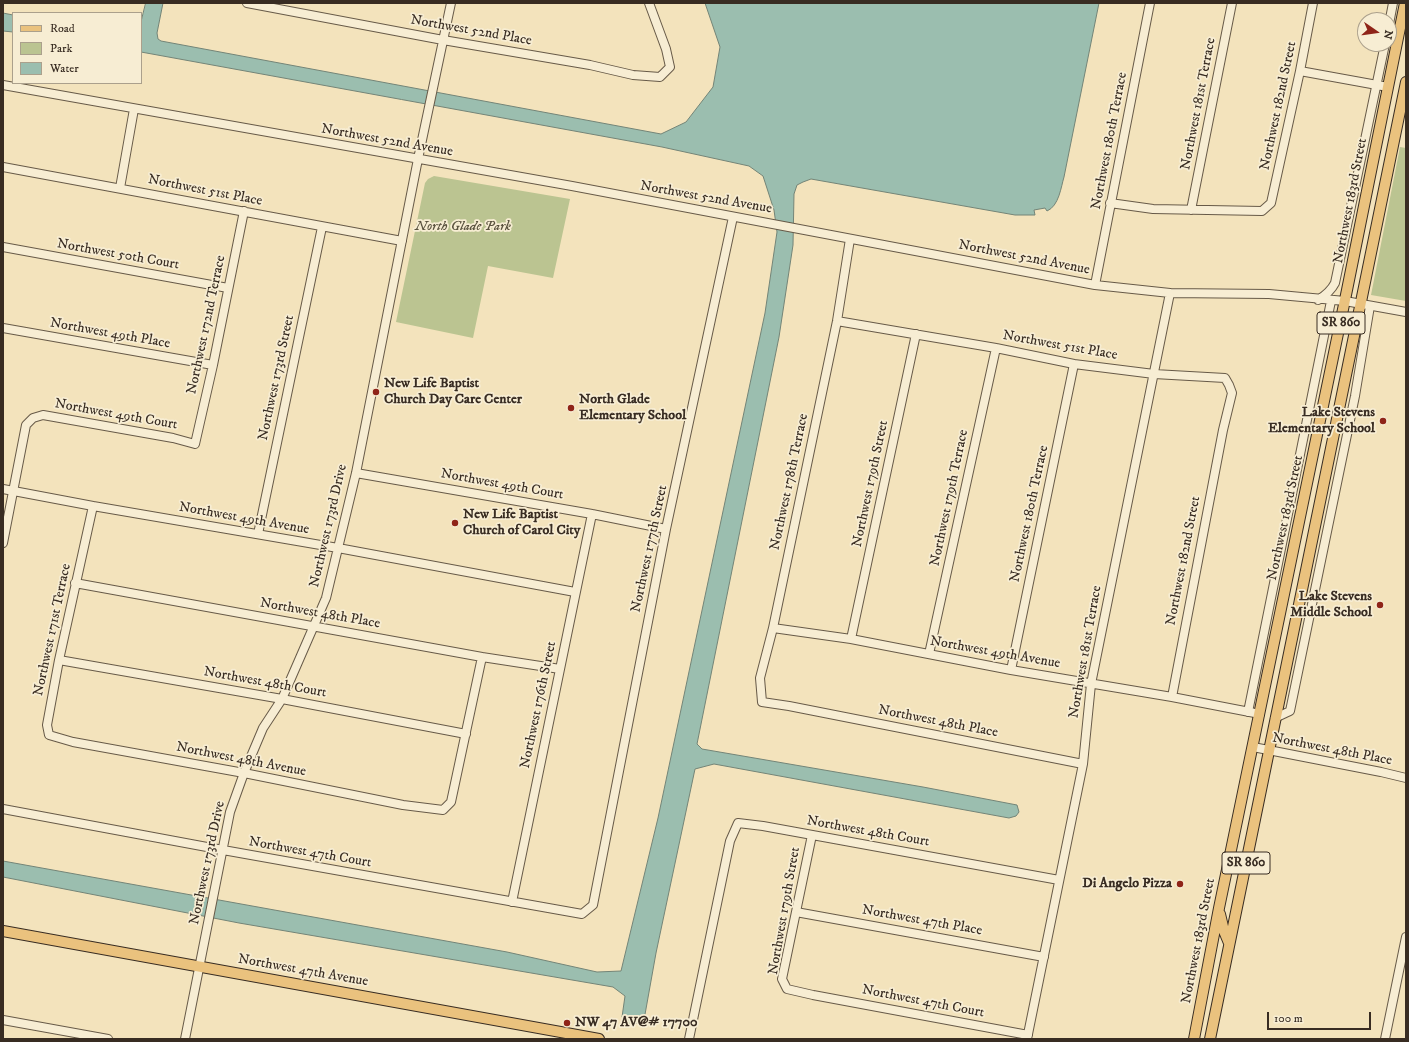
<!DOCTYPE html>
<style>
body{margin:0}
#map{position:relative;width:1409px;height:1042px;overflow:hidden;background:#f3e3bc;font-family:"IM FELL DW Pica",serif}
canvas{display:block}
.frame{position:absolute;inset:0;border:4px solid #382c22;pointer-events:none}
.legend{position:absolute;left:12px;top:12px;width:130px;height:72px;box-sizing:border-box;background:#f7edd3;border:1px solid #aba08c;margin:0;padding:5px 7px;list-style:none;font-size:12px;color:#382c22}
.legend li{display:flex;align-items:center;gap:8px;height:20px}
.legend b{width:20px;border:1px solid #aba08c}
.north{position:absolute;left:1357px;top:12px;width:40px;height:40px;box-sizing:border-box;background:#f7edd3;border:1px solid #aba08c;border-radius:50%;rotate:103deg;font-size:11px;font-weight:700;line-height:16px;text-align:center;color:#382c22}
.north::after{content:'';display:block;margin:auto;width:14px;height:18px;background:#8f2418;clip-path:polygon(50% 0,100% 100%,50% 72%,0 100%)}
.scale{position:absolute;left:1267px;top:1012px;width:104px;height:18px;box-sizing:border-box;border:2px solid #382c22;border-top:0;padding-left:5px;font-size:12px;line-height:14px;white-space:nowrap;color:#382c22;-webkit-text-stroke:3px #f7edd3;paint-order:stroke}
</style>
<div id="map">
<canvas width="1409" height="1042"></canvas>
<div class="frame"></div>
<ul class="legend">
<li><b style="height:5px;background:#eac27e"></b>Road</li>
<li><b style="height:11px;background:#bbc491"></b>Park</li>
<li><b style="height:11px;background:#9bbeaf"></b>Water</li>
</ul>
<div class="north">N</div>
<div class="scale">100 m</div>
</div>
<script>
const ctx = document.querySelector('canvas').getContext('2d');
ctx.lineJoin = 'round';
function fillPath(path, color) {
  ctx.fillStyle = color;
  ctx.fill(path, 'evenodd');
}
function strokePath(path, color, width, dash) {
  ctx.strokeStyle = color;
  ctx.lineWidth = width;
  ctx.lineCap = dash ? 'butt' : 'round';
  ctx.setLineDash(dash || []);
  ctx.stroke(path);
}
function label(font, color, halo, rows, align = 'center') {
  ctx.font = font + ' "IM FELL DW Pica",serif';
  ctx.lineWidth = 3.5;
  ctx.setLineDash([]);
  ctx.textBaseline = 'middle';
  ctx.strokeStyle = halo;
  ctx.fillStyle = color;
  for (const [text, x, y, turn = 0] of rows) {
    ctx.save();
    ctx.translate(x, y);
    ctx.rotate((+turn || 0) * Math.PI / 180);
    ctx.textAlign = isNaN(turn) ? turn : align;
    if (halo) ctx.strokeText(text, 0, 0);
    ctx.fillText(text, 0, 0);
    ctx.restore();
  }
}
fillPath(new Path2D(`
 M 1400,147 L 1406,148 L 1406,301 L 1371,295 Z
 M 434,176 L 570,199 L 553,278 L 488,266 L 473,338 L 396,322 L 425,183 L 428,179 Z`), '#bbc491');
const water = new Path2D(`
 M 146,3 L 163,3 L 157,33 L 158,39 L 161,41 L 661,134 L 686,122 L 713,87 L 720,47 L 705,3 L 1099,3 L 1064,177 C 1061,187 1059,206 1047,211 L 1045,208 L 1034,210 L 1035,215 L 1015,215 L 811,179 L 803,182 L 797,185 L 794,194 L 793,245 L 779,337 L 697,744 L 702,749 L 923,787 L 1017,805 L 1019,812 L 1016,816 L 1009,818 L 714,764 L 695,769 L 656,953 L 644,1020 L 633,1025 L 626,1023 L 622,1017 L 625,996 L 613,987 L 239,923 L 3,877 L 3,861 L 507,952 L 597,972 L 621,971 L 658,818 L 765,313 L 777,232 L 774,210 L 763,176 L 749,166 L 662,147 L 141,52 L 141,22 Z
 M 3,13 L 13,15 L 13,32 L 3,31 Z`);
fillPath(water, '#9bbeaf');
strokePath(water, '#738477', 1);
const minor = new Path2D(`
 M 247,3 L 443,40 L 590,65 L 633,75 L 660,77 L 670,67 L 666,49 L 649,3
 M 1389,24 L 1393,3
 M 1300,71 L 1388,87
 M 3,85 L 572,186 L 1095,285 L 1170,293 L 1269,294 L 1345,301 L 1406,312
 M 3,167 L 402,241
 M 120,188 L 134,109
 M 1110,203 L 1153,209 L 1262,211 L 1271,203 L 1300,71 L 1313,3
 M 1191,210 L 1232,3
 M 850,239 L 837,321 L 773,628 L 760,678 L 762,702 L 789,706 L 1083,764
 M 3,247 L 228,288
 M 1095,285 L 1150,3
 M 1318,300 C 1326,295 1331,291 1335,283 L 1385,44
 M 837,321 L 996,348 L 1074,364 L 1154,374 L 1225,378 L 1229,385 L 1232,393 L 1223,430 L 1172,697
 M 3,328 L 213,365
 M 356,473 L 592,514 L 666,529
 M 3,489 L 93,506 L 338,548 L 575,592
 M 93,506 L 59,660 L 47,725 L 49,735 L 73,742 L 244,773 L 403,805 L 443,810 L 451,802 L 482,657
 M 258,534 L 322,227
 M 3,543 L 26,425 L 33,418 L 43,415 L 173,438 L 195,444 L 213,365 L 244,211
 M 75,583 L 482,657 L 560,669
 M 773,628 L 851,639 L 1011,670 L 1172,697 L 1260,714
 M 851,639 L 916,334
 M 929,654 L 996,348
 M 59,660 L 282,699 L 466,734
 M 1011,670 L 1074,364
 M 1248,712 L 1331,301
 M 1275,718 L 1290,711 L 1355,396 L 1370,306
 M 1253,747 L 1381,772 L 1406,778
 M 3,809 L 223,850 L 582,914 L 593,905 L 666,529 L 733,217
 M 812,835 L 782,979 L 787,989 L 813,995 L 1028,1035
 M 512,902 L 592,514
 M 796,912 L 1044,957
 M 3,1020 L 108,1039
 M 185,1039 L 230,812 L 244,773 L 263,728 L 282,699 L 326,598 L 356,473 L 418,159 L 451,3
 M 689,1039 L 730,841 L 738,823 L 763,826 L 1059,880
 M 1027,1039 L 1083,764 L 1091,684 L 1170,293
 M 1385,1039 L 1406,937`);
const major = new Path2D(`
 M 1220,914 L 1224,931 L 1229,943
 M 3,931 L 599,1039
 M 1194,1039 L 1219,908 L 1347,290 L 1405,3
 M 1210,1039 L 1406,82`);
strokePath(minor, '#675a48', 10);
strokePath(major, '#382c22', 12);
strokePath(minor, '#f7edd3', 8);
strokePath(major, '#eac27e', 10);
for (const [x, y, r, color] of [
 [376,392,4,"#8f2418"],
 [571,408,4,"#8f2418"],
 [1383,421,4,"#8f2418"],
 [455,523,4,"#8f2418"],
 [1380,605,4,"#8f2418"],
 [1180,884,4,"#8f2418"],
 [567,1023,4,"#8f2418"]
]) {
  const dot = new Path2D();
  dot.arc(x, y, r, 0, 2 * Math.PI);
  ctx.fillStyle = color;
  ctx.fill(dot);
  strokePath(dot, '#f7edd3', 1.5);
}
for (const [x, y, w] of [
 [1341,323,48],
 [1246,863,48]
]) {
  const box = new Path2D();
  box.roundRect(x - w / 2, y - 11, w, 22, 3);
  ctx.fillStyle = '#f7edd3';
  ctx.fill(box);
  strokePath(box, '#382c22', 1);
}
label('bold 13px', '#382c22', null, [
 ["SR 860",1341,323],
 ["SR 860",1246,863]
]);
label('14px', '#382c22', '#f7edd3', [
 ["Northwest 52nd Place",471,31,10],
 ["Northwest 181st Terrace",1199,104,-79],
 ["Northwest 182nd Street",1279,106,-78],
 ["Northwest 52nd Avenue",387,141,10],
 ["Northwest 180th Terrace",1110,141,-79],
 ["Northwest 51st Place",205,191,11],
 ["Northwest 52nd Avenue",706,198,10],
 ["Northwest 183rd Street",1351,201,-79],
 ["Northwest 50th Court",118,255,10],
 ["Northwest 52nd Avenue",1024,258,11],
 ["Northwest 172nd Terrace",207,325,-78],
 ["Northwest 49th Place",110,334,10],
 ["Northwest 51st Place",1060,346,10],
 ["Northwest 173rd Street",277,378,-78],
 ["Northwest 49th Court",116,415,10],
 ["Northwest 178th Terrace",790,482,-78],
 ["Northwest 179th Street",871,484,-78],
 ["Northwest 49th Court",502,485,10],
 ["Northwest 179th Terrace",950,498,-78],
 ["Northwest 180th Terrace",1030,514,-78],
 ["Northwest 183rd Street",1286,518,-78],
 ["Northwest 49th Avenue",244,519,10],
 ["Northwest 173rd Drive",329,526,-77],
 ["Northwest 177th Street",650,549,-78],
 ["Northwest 182nd Street",1184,561,-79],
 ["Northwest 48th Place",320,614,10],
 ["Northwest 171st Terrace",53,630,-78],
 ["Northwest 181st Terrace",1086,652,-80],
 ["Northwest 49th Avenue",995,653,10],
 ["Northwest 48th Court",265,683,10],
 ["Northwest 176th Street",539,705,-78],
 ["Northwest 48th Place",938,722,11],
 ["Northwest 48th Place",1332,750,11],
 ["Northwest 48th Avenue",241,760,11],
 ["Northwest 48th Court",868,832,10],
 ["Northwest 47th Court",310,853,10],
 ["Northwest 173rd Drive",208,863,-78],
 ["Northwest 179th Street",785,911,-80],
 ["Northwest 47th Place",922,921,10],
 ["Northwest 183rd Street",1199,941,-79],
 ["Northwest 47th Avenue",303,971,10],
 ["Northwest 47th Court",923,1002,11]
]);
label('italic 14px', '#59523e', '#f7edd3', [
 ["North Glade Park",463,227]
]);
label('bold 14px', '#382c22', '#f7edd3', [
 ["New Life Baptist",384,384],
 ["Church Day Care Center",384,400],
 ["North Glade",579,400],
 ["Elementary School",579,416],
 ["Lake Stevens",1375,413,"right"],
 ["Elementary School",1375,429,"right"],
 ["New Life Baptist",463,515],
 ["Church of Carol City",463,531],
 ["Lake Stevens",1372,597,"right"],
 ["Middle School",1372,613,"right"],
 ["Di Angelo Pizza",1172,884,"right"],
 ["NW 47 AV@# 17700",575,1023]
], 'left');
</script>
